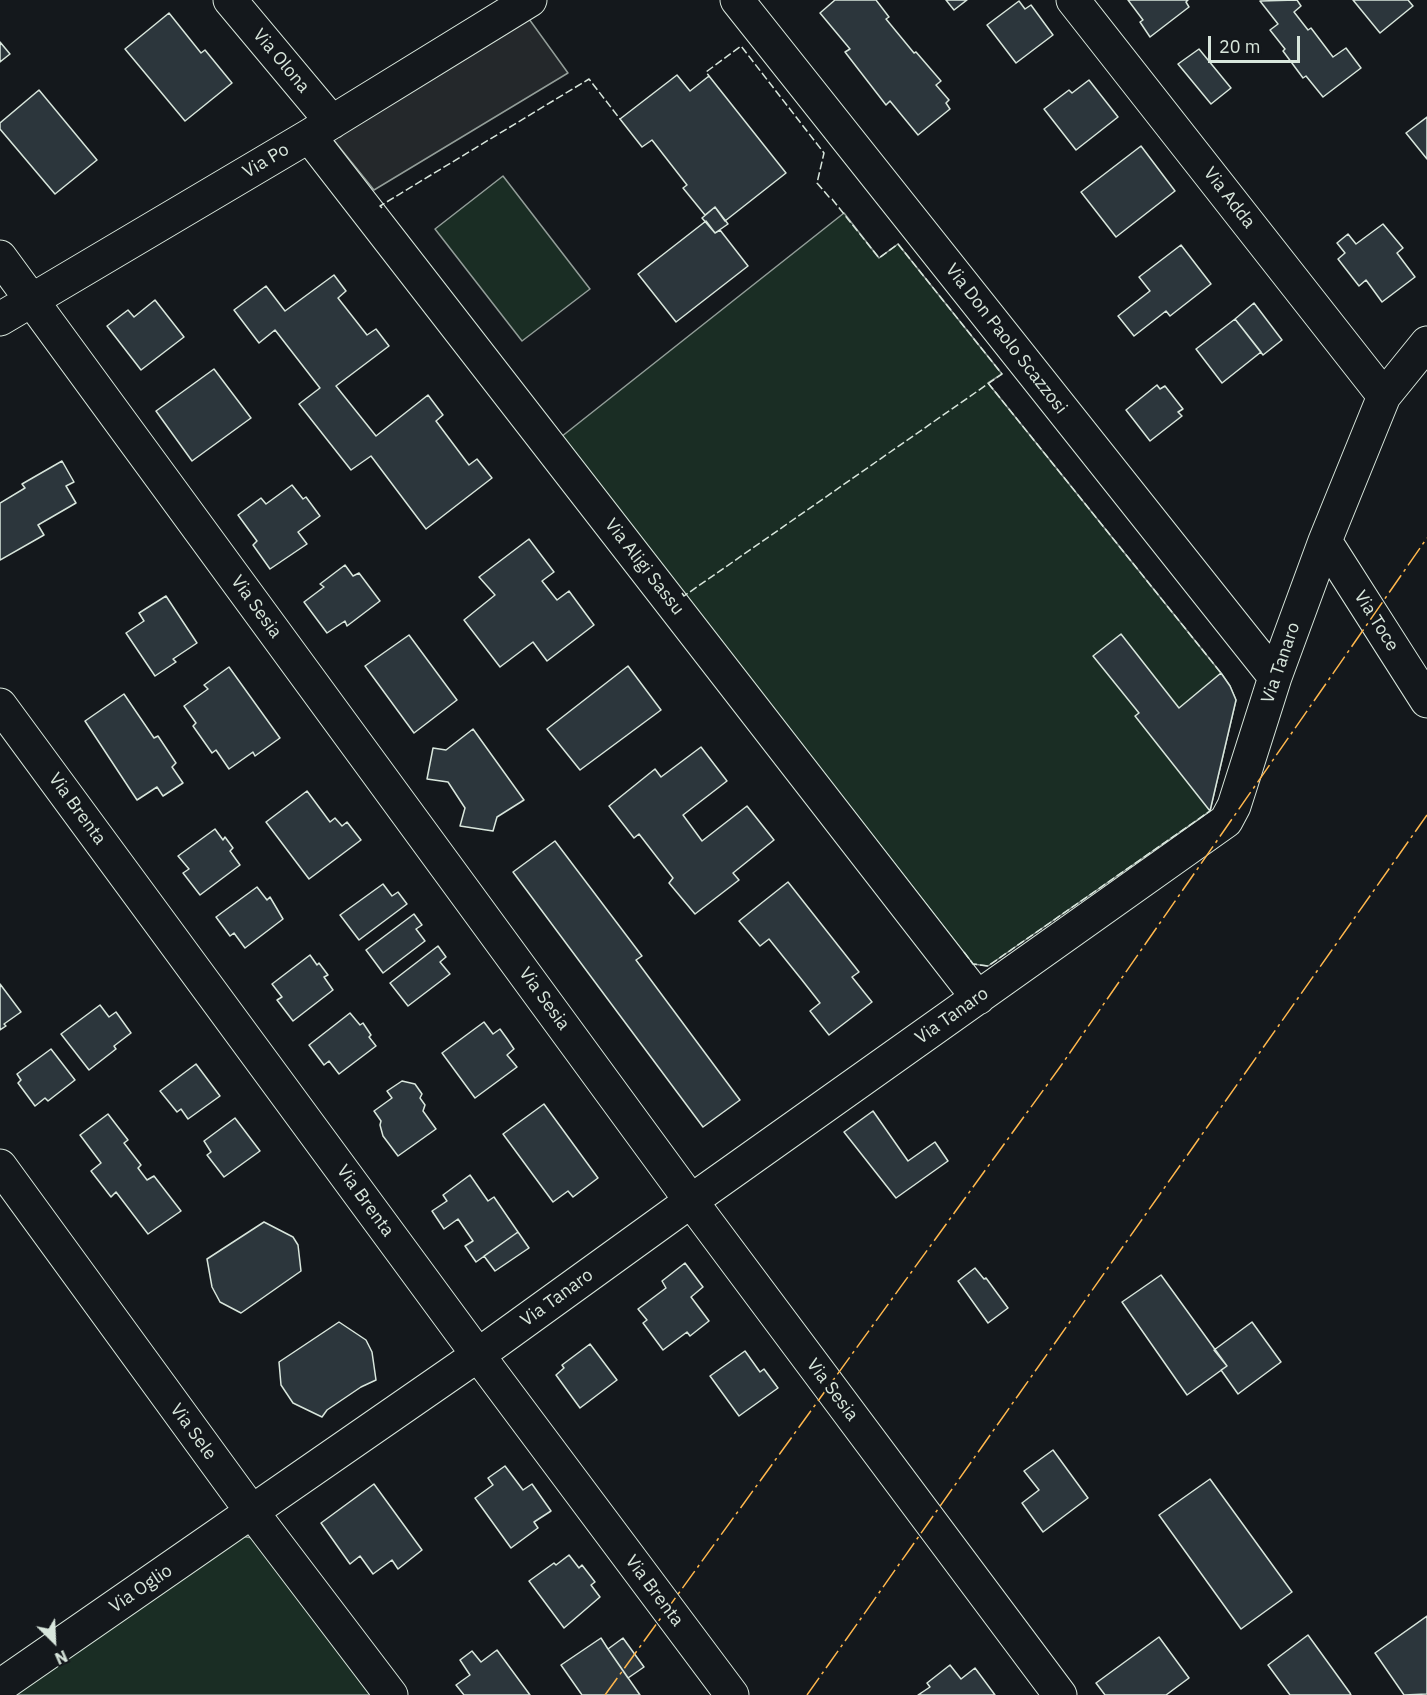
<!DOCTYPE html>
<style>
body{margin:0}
#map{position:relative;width:1427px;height:1695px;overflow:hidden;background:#14181c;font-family:"IBM Plex Sans",sans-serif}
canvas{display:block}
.north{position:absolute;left:24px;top:1611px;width:60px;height:60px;-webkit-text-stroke:4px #14181c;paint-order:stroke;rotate:156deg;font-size:16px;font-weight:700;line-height:24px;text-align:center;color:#d8e6dc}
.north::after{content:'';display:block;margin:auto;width:21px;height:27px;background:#d8e6dc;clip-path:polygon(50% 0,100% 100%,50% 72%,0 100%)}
.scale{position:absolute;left:1208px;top:36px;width:92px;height:27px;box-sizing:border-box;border:3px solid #d8e6dc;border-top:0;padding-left:8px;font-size:18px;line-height:21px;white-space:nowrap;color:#d8e6dc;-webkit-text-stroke:4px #14181c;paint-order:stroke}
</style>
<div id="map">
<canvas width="1427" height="1695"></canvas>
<div class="north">N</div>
<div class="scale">20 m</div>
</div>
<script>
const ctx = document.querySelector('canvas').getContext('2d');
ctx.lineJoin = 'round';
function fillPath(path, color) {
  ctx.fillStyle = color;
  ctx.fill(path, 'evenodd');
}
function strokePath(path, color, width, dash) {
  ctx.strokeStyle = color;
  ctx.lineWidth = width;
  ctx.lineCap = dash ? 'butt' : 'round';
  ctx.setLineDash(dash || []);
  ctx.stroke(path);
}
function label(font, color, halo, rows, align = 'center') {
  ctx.font = font + ' "IBM Plex Sans",sans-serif';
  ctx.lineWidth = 4.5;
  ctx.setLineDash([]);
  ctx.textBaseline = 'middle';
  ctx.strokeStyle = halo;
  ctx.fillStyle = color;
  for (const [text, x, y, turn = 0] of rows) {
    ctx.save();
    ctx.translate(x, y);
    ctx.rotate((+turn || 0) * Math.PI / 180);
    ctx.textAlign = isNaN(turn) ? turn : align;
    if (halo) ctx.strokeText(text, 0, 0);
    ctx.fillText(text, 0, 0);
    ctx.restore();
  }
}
const green = new Path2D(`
 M 503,176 L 590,289 L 522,341 L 435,229 Z
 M 844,213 L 879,258 L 898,244 L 1002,374 L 988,383 L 1221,673 L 1230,686 L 1236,700 L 1210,811 L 988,966 L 973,964 L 561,437 Z
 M 240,1536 L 253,1538 L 374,1695 L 0,1695 Z`);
fillPath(green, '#1a2d24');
strokePath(green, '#939e99', 1.5);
const parking = new Path2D(`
 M 524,12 L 568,73 L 374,190 L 328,133 Z`);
fillPath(parking, '#24282b');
strokePath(parking, '#939e99', 1.5);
const building = new Path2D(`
 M 835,0 L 876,0 L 889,17 L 886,19 L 914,53 L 916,52 L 941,81 L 936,85 L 949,100 L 946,103 L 950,109 L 918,135 L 890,101 L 886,105 L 845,52 L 850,49 L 820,13 Z
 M 946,0 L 967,0 L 954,10 Z
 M 1128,0 L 1188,0 L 1186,2 L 1189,7 L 1150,37 L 1140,22 L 1143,20 Z
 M 1297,0 L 1301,6 L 1294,12 L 1308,30 L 1311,28 L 1333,57 L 1346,48 L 1361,68 L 1323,97 L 1306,76 L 1303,78 L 1283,51 L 1285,49 L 1270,30 L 1278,24 L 1260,1 Z
 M 1353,0 L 1408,0 L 1413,6 L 1380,33 Z
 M 1019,1 L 1025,9 L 1031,5 L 1053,35 L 1016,63 L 987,25 Z
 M 169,13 L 201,53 L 205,50 L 232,83 L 185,121 L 125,49 Z
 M 0,42 L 10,54 L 0,62 Z
 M 1199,49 L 1231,88 L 1211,104 L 1178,64 Z
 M 677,75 L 690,91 L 709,76 L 786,173 L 725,221 L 715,207 L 705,215 L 683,188 L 687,185 L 652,140 L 642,147 L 620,119 Z
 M 1089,80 L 1118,117 L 1076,150 L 1044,109 L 1069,90 L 1072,93 Z
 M 39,90 L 97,160 L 55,194 L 0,129 L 0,123 Z
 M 1427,117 L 1427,159 L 1406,133 Z
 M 1141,146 L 1175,191 L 1116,237 L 1081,192 Z
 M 715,207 L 728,224 L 715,233 L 702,218 Z
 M 706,221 L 715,233 L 720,230 L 748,266 L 676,322 L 638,274 Z
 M 1383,224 L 1403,248 L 1397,253 L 1415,277 L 1382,302 L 1366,280 L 1359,286 L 1338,259 L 1345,253 L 1337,243 L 1348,234 L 1356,244 Z
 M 1181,245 L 1211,284 L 1170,316 L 1166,311 L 1134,336 L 1118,316 L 1150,291 L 1139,277 Z
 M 334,275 L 346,291 L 338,298 L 367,335 L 376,329 L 389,346 L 336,386 L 376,436 L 428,395 L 443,415 L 436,421 L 469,465 L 477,459 L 492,478 L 426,529 L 371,456 L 351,470 L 299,404 L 320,388 L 275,330 L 259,343 L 234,310 L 266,286 L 285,311 Z
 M 155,300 L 184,337 L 141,370 L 107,326 L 128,310 L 134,317 Z
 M 1254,303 L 1282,340 L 1263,355 L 1235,319 Z
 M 1235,319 L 1261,352 L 1222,383 L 1196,349 Z
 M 214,369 L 251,418 L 192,461 L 156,411 Z
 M 1157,385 L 1160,389 L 1165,386 L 1183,409 L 1178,412 L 1182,416 L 1150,441 L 1126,410 Z
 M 62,461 L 74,482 L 66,486 L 76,503 L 38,525 L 44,535 L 0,560 L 0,503 L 25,488 L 22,484 Z
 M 292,485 L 303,499 L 306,497 L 320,516 L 298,532 L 307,544 L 270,569 L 253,545 L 257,541 L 238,515 L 261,498 L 266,504 Z
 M 529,539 L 554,572 L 542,581 L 557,600 L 569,591 L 594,625 L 547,661 L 533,642 L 500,667 L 464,620 L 495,595 L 479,577 Z
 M 345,565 L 353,576 L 359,573 L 380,601 L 347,626 L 345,621 L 327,633 L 304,602 L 324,587 L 320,584 Z
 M 166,596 L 197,643 L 173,659 L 176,662 L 155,676 L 126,633 L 144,621 L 139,613 Z
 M 1121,634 L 1179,708 L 1221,673 L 1230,686 L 1236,700 L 1210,811 L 1135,716 L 1139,713 L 1093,656 Z
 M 409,635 L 457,700 L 414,733 L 365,666 Z
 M 628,666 L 661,710 L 580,770 L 547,729 Z
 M 229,667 L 280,738 L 255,756 L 253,752 L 229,769 L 216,750 L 212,753 L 193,726 L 196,723 L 184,706 L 208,689 L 204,685 Z
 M 124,694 L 154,738 L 158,736 L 176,763 L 172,767 L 183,783 L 163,796 L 157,787 L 137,800 L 85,721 Z
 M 473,729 L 524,800 L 497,817 L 493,831 L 460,826 L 465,808 L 448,782 L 427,779 L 433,748 L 446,750 Z
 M 701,747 L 727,781 L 683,815 L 702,841 L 747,806 L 774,840 L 733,873 L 739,880 L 695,914 L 669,883 L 673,878 L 639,834 L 634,838 L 609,806 L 655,769 L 661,777 Z
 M 307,791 L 330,822 L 335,818 L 342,826 L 347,822 L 361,840 L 309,879 L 266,822 Z
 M 215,829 L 223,840 L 225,837 L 233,848 L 230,851 L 240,865 L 200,895 L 183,873 L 189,869 L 178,856 Z
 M 555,841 L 642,956 L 636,960 L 740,1100 L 703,1127 L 513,872 Z
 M 788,882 L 859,972 L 852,977 L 872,1002 L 829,1035 L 810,1011 L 820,1003 L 802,980 L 769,939 L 760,946 L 739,921 Z
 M 383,884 L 392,896 L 398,892 L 407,904 L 359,940 L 340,915 Z
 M 257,887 L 267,900 L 270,897 L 283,919 L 245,948 L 234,933 L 230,936 L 216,917 Z
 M 414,914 L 422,925 L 416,929 L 425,941 L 383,973 L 366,950 Z
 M 438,946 L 446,957 L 440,962 L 450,974 L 408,1006 L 390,983 Z
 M 310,955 L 317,965 L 319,963 L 328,975 L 324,977 L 333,990 L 293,1021 L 277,1000 L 282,997 L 272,984 Z
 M 0,984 L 21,1012 L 4,1024 L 6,1026 L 0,1030 Z
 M 100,1005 L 109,1017 L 116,1012 L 131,1033 L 114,1046 L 116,1049 L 89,1070 L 61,1034 Z
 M 350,1013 L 360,1025 L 363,1023 L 371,1035 L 369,1037 L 376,1046 L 339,1074 L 329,1061 L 324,1065 L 309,1045 Z
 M 484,1022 L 493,1034 L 500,1029 L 508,1040 L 514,1049 L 507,1055 L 517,1067 L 475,1098 L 442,1053 Z
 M 51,1049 L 75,1080 L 48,1101 L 45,1098 L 35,1106 L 18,1083 L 21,1080 L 17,1074 Z
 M 196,1064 L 220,1096 L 188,1119 L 181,1109 L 177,1112 L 160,1091 Z
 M 402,1081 L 415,1084 L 422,1094 L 420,1098 L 425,1105 L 423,1111 L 436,1129 L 398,1156 L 383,1136 L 380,1125 L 381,1121 L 374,1111 L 392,1098 L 387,1091 Z
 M 544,1104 L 598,1178 L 573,1197 L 568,1191 L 553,1202 L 503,1134 Z
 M 873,1111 L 908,1161 L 935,1142 L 948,1161 L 896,1198 L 844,1132 Z
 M 108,1114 L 128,1140 L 124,1143 L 141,1165 L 138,1168 L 147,1180 L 154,1176 L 181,1211 L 148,1234 L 116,1192 L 111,1197 L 91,1171 L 101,1163 L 80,1135 Z
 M 235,1118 L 260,1151 L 224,1177 L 207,1155 L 211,1152 L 204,1141 Z
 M 470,1175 L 488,1201 L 494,1197 L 518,1232 L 476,1262 L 465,1246 L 473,1241 L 458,1219 L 444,1229 L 432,1211 L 447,1201 L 443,1195 Z
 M 264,1222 L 293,1237 L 298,1245 L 301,1271 L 241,1313 L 220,1302 L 212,1287 L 207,1259 Z
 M 518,1232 L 529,1248 L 495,1271 L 484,1256 Z
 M 685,1263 L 703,1287 L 691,1297 L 709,1321 L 690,1336 L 687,1332 L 663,1350 L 643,1323 L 647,1320 L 638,1309 L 666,1288 L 662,1281 Z
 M 975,1268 L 984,1279 L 986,1278 L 1008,1308 L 988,1323 L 958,1281 Z
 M 1161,1275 L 1227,1366 L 1187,1395 L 1122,1302 Z
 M 339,1322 L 366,1340 L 372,1352 L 376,1380 L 361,1387 L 327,1410 L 322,1417 L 293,1403 L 281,1385 L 279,1362 Z
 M 1252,1322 L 1281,1362 L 1238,1394 L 1221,1370 L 1227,1366 L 1214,1350 Z
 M 590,1344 L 617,1380 L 580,1408 L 556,1375 L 564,1368 L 562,1365 Z
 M 745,1351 L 760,1372 L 764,1369 L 778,1388 L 739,1416 L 710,1376 Z
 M 1053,1450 L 1088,1498 L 1043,1532 L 1022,1503 L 1039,1490 L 1024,1471 Z
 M 505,1466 L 523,1490 L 532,1484 L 551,1511 L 534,1522 L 538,1528 L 511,1548 L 475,1498 L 493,1485 L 488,1478 Z
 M 1210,1479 L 1292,1592 L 1241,1629 L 1159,1515 Z
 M 374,1484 L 422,1550 L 398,1569 L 392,1560 L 373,1574 L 360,1556 L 350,1564 L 321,1523 Z
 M 569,1555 L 579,1568 L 582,1565 L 595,1582 L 591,1585 L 600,1597 L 564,1628 L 529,1581 L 554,1563 L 556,1565 Z
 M 1427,1616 L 1427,1694 L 1404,1695 L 1375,1653 Z
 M 1308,1635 L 1350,1693 L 1351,1695 L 1290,1695 L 1268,1665 Z
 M 1159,1637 L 1189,1678 L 1166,1695 L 1105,1695 L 1096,1683 Z
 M 601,1638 L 608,1649 L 640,1695 L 582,1695 L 561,1665 Z
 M 623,1638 L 644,1667 L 628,1678 L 608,1649 Z
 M 497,1650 L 530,1695 L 464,1695 L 456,1685 L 470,1675 L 460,1660 L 472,1651 L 481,1662 Z
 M 950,1665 L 961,1679 L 975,1668 L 995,1695 L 918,1695 L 930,1687 L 927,1683 Z`);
fillPath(building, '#2c363c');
strokePath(building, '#d8e6dc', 1.5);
const minor = new Path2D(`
 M 230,0 L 332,122
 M 737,0 L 1275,677
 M 1073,0 L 1384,396
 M 309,136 L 978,998
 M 0,257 L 691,1201 L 1060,1695
 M 0,319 L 309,136 L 530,0
 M 1325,541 L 1427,701
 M 0,705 L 478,1355 L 732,1695
 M 0,1166 L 252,1512 L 391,1695
 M 0,1686 L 478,1355 L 691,1201 L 1226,821 L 1234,806 L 1275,677 L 1325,541 L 1384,396 L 1427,343`);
strokePath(minor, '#d8e6dc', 35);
strokePath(minor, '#14181c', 33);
strokePath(new Path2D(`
 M 382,208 L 380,206 L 589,79 L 620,119
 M 988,383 L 1221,673
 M 682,593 L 684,596 L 1002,374 L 898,244 L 879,258 L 832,199 L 829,197 L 817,183 L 824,153 L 741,46 L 706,72 L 709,76
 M 964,952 L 973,964 L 988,966 L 1210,811`), '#d8e6dc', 1.5, [8, 3]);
strokePath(new Path2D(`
 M 605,1695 L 1060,1067 L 1427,538
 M 807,1695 L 1427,815`), '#ffb74d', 1.5, [21, 4.5, 3, 4.5]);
label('18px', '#d8e6dc', '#14181c', [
 ["Via Olona",281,61,50],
 ["Via Po",266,161,-31],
 ["Via Adda",1229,198,52],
 ["Via Don Paolo Scazzosi",1006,339,52],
 ["Via Aligi Sassu",644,567,52],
 ["Via Sesia",256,607,54],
 ["Via Toce",1376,621,58],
 ["Via Tanaro",1281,663,-71],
 ["Via Brenta",77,809,54],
 ["Via Sesia",544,999,54],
 ["Via Tanaro",952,1016,-35],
 ["Via Brenta",365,1201,54],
 ["Via Tanaro",557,1298,-36],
 ["Via Sesia",832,1390,53],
 ["Via Sele",193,1432,54],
 ["Via Oglio",141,1589,-34],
 ["Via Brenta",654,1591,53]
]);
</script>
